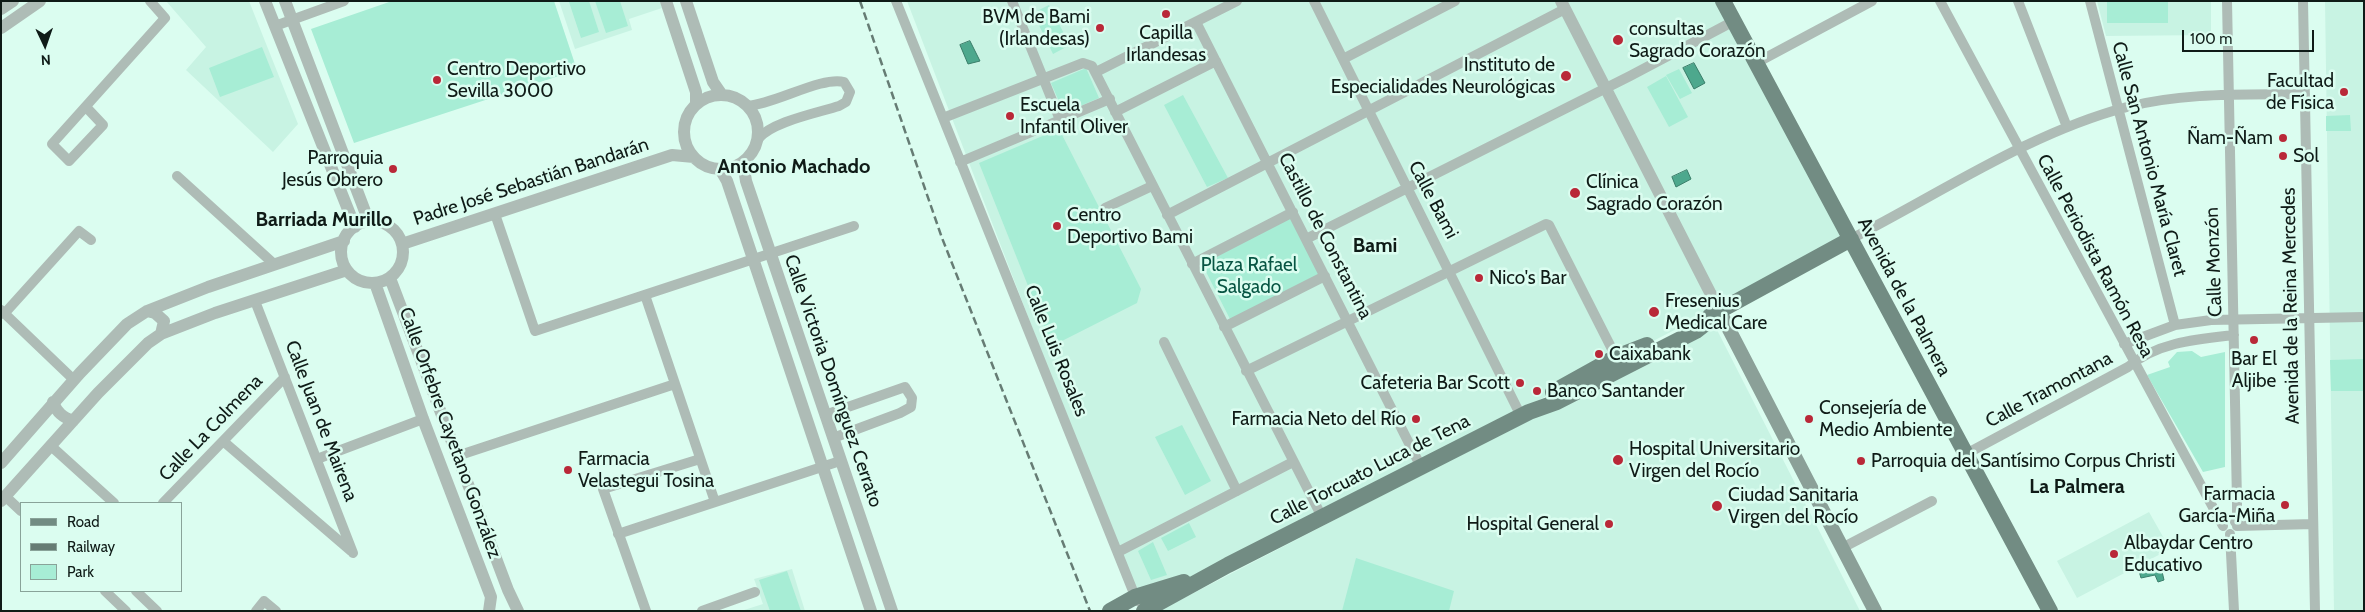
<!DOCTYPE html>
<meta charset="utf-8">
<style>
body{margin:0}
#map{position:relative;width:2365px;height:612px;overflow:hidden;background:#dbfdf0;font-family:Cabin,sans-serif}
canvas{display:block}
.frame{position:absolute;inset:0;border:2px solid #0f1b17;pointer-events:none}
.legend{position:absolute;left:20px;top:502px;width:162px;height:90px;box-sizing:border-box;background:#dbfdf0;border:1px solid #89a399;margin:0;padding:6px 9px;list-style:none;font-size:15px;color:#0f1b17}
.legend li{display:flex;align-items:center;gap:10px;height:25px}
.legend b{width:25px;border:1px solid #89a399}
.north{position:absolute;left:20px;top:20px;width:50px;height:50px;-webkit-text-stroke:4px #dbfdf0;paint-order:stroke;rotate:177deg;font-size:14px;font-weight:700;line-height:20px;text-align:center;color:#0f1b17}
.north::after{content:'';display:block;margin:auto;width:18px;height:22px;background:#0f1b17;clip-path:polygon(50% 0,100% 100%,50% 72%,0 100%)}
.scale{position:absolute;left:2182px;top:30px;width:132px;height:22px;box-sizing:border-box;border:2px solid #0f1b17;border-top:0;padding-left:6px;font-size:15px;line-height:18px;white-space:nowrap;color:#0f1b17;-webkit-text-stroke:4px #dbfdf0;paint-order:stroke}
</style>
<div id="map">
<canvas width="2365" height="612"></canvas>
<div class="frame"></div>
<ul class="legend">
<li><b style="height:6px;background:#728c83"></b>Road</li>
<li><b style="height:6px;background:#667c74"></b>Railway</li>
<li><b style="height:14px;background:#a7edd5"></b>Park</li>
</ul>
<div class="north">N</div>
<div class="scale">100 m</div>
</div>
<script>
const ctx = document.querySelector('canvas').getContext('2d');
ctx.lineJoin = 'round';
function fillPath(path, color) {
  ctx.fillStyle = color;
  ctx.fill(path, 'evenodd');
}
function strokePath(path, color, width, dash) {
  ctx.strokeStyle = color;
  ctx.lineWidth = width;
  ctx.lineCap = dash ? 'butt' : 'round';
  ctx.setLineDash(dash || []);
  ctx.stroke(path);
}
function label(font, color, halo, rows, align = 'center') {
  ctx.font = font + ' Cabin,sans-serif';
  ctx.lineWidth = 5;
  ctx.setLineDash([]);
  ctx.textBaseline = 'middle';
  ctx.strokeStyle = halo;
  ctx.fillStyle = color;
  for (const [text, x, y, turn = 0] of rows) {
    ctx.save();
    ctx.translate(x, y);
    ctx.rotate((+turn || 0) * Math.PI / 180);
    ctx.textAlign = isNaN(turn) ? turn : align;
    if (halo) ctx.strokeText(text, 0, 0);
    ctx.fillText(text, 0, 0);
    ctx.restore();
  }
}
fillPath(new Path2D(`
 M 166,1 L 249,1 L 298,124 L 273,152 L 186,70 L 206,47 Z
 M 559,1 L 660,1 L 662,8 L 629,19 L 632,30 L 575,49 Z
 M 907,1 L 1723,1 L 1851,239 L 1139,606 Z
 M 2097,1 L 2211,1 L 2211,35 L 2106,36 Z
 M 2325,1 L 2364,1 L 2364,611 L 2334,611 Z
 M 1715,326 L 1860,611 L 1159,611 L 1371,501 Z
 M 2149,512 L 2170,549 L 2077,598 L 2057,561 Z
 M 792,569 L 805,611 L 741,611 L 763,604 L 754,579 Z`), '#c8f3e3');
fillPath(new Path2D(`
 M 392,1 L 554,1 L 577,70 L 354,143 L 311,29 Z
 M 589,1 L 599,32 L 581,38 L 569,2 Z
 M 595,1 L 620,1 L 628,26 L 606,33 Z
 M 2107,1 L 2168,1 L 2168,23 L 2107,23 Z
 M 1049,5 L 1070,45 L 1053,54 L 1033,13 Z
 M 262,47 L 274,77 L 220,97 L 209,68 Z
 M 1086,68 L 1099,98 L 1064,113 L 1051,83 Z
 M 1679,69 L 1692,93 L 1680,99 L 1666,75 Z
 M 1666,76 L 1688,117 L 1669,127 L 1647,87 Z
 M 1183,95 L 1228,178 L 1207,187 L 1164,105 Z
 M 2350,115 L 2351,131 L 2326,131 L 2326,116 Z
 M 1059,129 L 1141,289 L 1137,303 L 1052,346 L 979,163 Z
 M 1291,217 L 1322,276 L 1231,321 L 1201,262 Z
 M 2192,351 L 2201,357 L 2225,352 L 2225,467 L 2203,472 L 2147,375 L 2170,367 L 2168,362 L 2177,352 Z
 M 2364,359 L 2364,391 L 2331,391 L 2330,360 Z
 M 1182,425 L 1211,481 L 1185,495 L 1155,437 Z
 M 1189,523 L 1196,537 L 1168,551 L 1161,538 Z
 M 1153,542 L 1167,575 L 1151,580 L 1138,551 Z
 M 1356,558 L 1454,591 L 1449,611 L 1342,611 Z
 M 787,571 L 801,611 L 770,611 L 759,580 Z`), '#a7edd5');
const water = new Path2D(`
 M 970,41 L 980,61 L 968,64 L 960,45 Z
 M 1694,63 L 1705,83 L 1694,89 L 1683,68 Z
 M 1687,170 L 1691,179 L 1676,187 L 1672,177 Z
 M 2153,564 L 2161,567 L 2164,580 L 2158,582 L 2155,575 L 2141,578 L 2139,571 Z`);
fillPath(water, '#4da88d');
strokePath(water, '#3a7e6a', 1);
strokePath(new Path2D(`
 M 896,1 L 1137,601
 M 1012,1 L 1060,120
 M 1314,1 L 1521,416
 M 1940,1 L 2223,526
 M 2018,1 L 2067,127
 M 2090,1 L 2175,325
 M 2227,1 L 2237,502 L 2237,518 L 2235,522
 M 2303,1 L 2315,611
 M 1196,22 L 1421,467
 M 275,26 L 344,1
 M 1343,59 L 1455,1
 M 1756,63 L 1872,1
 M 1096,72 L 1237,1
 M 748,106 C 775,104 822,76 844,82 L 850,92 L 846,102 L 839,106 C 817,113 771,122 758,139
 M 86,107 L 103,125 L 69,161 L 52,144 L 165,18 L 150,1
 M 1115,112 L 1216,61
 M 943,118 L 1083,63 L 1092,66 L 1322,517
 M 960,162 L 1110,99
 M 177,176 L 274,264
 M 1105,208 L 1152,186
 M 495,214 L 535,331 L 854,226
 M 1167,215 L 1565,9
 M 1306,239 L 1630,76 L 1734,21
 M 1851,239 C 1941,193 2029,133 2127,107 C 2185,92 2246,95 2305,94
 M 1192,264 L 1293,212
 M 645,295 L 715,502
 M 255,301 L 353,553
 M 1,310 L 73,379
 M 4,314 L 79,231 L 91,240
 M 1224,327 L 1325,276
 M 1164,342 L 1237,491
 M 2124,344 L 2175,325 L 2211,320 L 2364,317
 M 1246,371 L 1546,224 L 1549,225 L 1616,357
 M 825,415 L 905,387 L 912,398 L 911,407 L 900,413 L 833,438
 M 223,441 L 351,551
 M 51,446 L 114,503
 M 1966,454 L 2128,367 C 2157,342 2198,339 2234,335
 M 457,456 L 675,384
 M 317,459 L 423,419
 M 5,496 L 21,511
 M 163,503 L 285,377
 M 2237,526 L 2313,524
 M 618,534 L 840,461
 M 2230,534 L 2234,611
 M 1842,548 L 1932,501
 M 1118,552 L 1293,462
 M 105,591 L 126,611
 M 136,591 L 157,611
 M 256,611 L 264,601 L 276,611
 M 646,611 L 603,489 L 700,459
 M 702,611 L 755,592`), '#aebcb6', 10);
strokePath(new Path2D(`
 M 265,1 L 355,227
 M 285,1 L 369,222
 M 666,1 L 696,92 L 696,104
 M 686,1 L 713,82 L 722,95
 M 1561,1 L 1720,312
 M 1,9 L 13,1
 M 1,28 L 40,1
 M684 132a37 37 0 1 1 74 0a37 37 0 1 1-74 0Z
 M 743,162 L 746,181 L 892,611
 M 720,169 L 727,181 L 871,611
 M341 252a31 31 0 1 1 62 0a31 31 0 1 1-62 0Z
 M 402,244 L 672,155 L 694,157
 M 390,278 L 508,590 L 518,611
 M 375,283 L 423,419 L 491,597 L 489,611
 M 147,311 L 155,313 L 164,321 L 161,334
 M 53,402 C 57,413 63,417 73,421
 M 1,463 L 80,373 L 127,324 L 147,311 L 208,287 L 344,241
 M 1,501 L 98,393 L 148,343 L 161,334 L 215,313 L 347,270`), '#aebcb6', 12);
strokePath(new Path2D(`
 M 1720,312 L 1875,611`), '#8ba098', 14);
strokePath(new Path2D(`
 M 1723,1 L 2050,611
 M 1710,316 L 1851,239
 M 1553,392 L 1616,357 L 1647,345
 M 1110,611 L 1135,597 L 1184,582
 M 1144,611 L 1228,565 L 1529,412 L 1557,402 L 1696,331 L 1720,312`), '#728c83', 16);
strokePath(new Path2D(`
 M 860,1 L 942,238 L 1090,611`), '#667c74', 2.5, [8, 4]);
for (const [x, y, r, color] of [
 [1166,14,5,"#b92838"],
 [1100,28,5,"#b92838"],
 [1618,40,6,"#b92838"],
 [1566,76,6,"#b92838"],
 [437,80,5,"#b92838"],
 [2344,92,5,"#b92838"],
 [1010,116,5,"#b92838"],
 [2283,138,5,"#b92838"],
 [2283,156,5,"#b92838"],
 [393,169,5,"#b92838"],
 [1575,193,6,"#b92838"],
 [1057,226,5,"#b92838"],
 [1479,278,5,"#b92838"],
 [1654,312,6,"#b92838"],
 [2254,340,5,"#b92838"],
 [1599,354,5,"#b92838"],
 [1520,383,5,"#b92838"],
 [1537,391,5,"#b92838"],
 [1416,419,5,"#b92838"],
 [1809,419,5,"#b92838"],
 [1618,460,6,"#b92838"],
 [1861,461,5,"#b92838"],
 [568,470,5,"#b92838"],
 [2285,505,5,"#b92838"],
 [1717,506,6,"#b92838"],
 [1609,524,5,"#b92838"],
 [2114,554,5,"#b92838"]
]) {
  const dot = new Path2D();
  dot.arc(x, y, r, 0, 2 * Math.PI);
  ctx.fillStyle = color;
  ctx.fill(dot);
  strokePath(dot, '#dbfdf0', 2);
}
label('19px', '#0f1b17', '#dbfdf0', [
 ["BVM de Bami",1090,17,"right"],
 ["(Irlandesas)",1090,39,"right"],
 ["consultas",1629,29],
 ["Sagrado Corazón",1629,51],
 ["Capilla",1166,33,"center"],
 ["Irlandesas",1166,55,"center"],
 ["Instituto de",1555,65,"right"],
 ["Especialidades Neurológicas",1555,87,"right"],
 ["Centro Deportivo",447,69],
 ["Sevilla 3000",447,91],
 ["Facultad",2334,81,"right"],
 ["de Física",2334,103,"right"],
 ["Escuela",1020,105],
 ["Infantil Oliver",1020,127],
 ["Ñam-Ñam",2273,138,"right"],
 ["Sol",2293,156],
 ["Parroquia",383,158,"right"],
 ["Jesús Obrero",383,180,"right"],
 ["Clínica",1586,182],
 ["Sagrado Corazón",1586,204],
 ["Centro",1067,215],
 ["Deportivo Bami",1067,237],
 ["Nico's Bar",1489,278],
 ["Fresenius",1665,301],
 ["Medical Care",1665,323],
 ["Caixabank",1609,354],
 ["Bar El",2254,359,"center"],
 ["Aljibe",2254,381,"center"],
 ["Cafeteria Bar Scott",1510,383,"right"],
 ["Banco Santander",1547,391],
 ["Consejería de",1819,408],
 ["Medio Ambiente",1819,430],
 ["Farmacia Neto del Río",1406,419,"right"],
 ["Hospital Universitario",1629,449],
 ["Virgen del Rocío",1629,471],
 ["Farmacia",578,459],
 ["Velastegui Tosina",578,481],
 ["Parroquia del Santísimo Corpus Christi",1871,461],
 ["Farmacia",2275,494,"right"],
 ["García-Miña",2275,516,"right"],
 ["Ciudad Sanitaria",1728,495],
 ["Virgen del Rocío",1728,517],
 ["Hospital General",1599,524,"right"],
 ["Albaydar Centro",2124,543],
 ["Educativo",2124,565]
], 'left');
label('19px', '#0f1b17', '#dbfdf0', [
 ["Calle San Antonio María Claret",2149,159,75],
 ["Padre José Sebastián Bandarán",531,182,-18],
 ["Calle Bami",1433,200,62],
 ["Castillo de Constantina",1325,236,63],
 ["Calle Periodista Ramón Resa",2095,256,62],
 ["Calle Monzón",2214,262,-92],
 ["Avenida de la Palmera",1904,297,62],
 ["Avenida de la Reina Mercedes",2291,306,-91],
 ["Calle Luis Rosales",1056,351,68],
 ["Calle Victoria Domínguez Cerrato",833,381,71],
 ["Calle Tramontana",2049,390,-28],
 ["Calle Juan de Mairena",321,421,69],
 ["Calle La Colmena",211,428,-46],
 ["Calle Orfebre Cayetano González",450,433,70],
 ["Calle Torcuato Luca de Tena",1370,470,-27]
]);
label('19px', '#075543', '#dbfdf0', [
 ["Plaza Rafael",1249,265],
 ["Salgado",1249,287]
]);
label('bold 20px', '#0f1b17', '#dbfdf0', [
 ["Antonio Machado",794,167],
 ["Barriada Murillo",324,220],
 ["Bami",1375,246],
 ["La Palmera",2077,487]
]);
</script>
